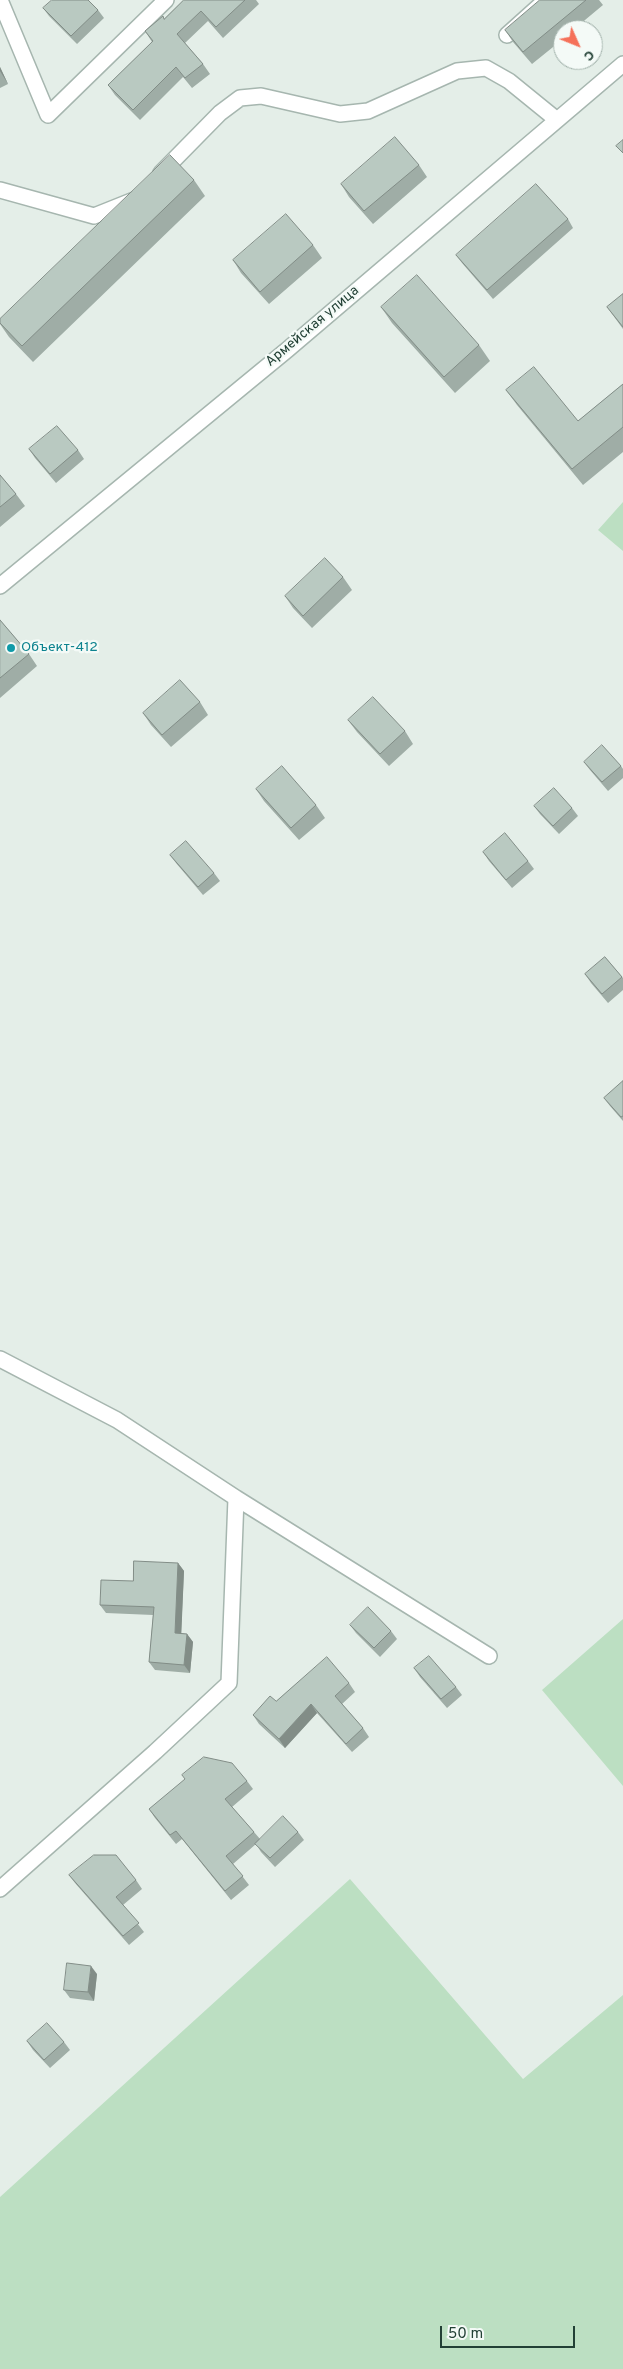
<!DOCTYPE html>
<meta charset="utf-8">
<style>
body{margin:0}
#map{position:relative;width:623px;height:2369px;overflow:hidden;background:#e4eee8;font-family:Overpass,sans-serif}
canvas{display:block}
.north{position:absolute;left:553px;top:20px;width:50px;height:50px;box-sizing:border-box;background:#f4faf7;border:1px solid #a0b0a9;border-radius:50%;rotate:134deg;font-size:14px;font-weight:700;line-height:20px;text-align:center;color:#224035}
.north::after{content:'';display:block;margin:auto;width:18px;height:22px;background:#f5715a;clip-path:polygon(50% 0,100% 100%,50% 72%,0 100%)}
.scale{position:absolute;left:440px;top:2326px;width:135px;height:22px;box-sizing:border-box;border:2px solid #224035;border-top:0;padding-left:6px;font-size:15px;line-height:18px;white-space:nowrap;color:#224035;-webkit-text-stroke:4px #f4faf7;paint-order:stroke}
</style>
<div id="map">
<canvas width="623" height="2369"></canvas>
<div class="north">С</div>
<div class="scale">50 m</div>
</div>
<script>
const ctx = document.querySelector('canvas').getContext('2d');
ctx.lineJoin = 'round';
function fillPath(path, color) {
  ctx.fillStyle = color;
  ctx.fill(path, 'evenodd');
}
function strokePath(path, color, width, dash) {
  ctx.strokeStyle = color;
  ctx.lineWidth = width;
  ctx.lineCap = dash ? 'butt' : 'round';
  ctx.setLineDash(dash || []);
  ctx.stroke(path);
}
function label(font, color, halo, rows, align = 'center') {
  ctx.font = font + ' Overpass,sans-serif';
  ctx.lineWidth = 4.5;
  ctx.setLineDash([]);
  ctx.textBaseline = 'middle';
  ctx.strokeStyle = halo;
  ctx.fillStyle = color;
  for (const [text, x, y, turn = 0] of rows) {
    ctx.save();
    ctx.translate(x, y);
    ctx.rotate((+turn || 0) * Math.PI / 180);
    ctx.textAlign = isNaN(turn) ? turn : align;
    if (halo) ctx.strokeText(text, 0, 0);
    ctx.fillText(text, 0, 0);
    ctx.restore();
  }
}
fillPath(new Path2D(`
 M 623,502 L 623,551 L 598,530 Z
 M 623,1619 L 623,1786 L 542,1690 Z
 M 350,1879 L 523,2079 L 623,1995 L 623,2369 L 0,2369 L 0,2197 Z`), '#bcdfc2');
const street = new Path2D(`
 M 0,0 L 48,115 L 166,0
 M 507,35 L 546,0
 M 161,173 L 220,113 L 240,98 L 261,96 L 340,114 L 368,111 L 457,71 L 486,68 L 509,81 L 557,120
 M 0,190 L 94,216 L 134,200
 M 0,586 L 287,350 L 623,64
 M 0,1359 L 117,1420 L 236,1498 L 229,1683 L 155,1752 L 0,1889
 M 236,1498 L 489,1656`);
strokePath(street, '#a6b6af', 18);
strokePath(street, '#fff', 15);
fillPath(new Path2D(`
 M 184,0 L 256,0 L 259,4 L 223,38 L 208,21 L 185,43 L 203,64 L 210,74 L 192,88 L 183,77 L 140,120 L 115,95 L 108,85 L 152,42 L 145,31 L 164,19 Z
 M 540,0 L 599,0 L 603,5 L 573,30 L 563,30 L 563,39 L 532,64 L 513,42 L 505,30 Z
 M 43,8 L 98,10 L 104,18 L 77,44 L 49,16 Z
 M 0,67 L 8,84 L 0,88 Z
 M 419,165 L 427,177 L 373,224 L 349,197 L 341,184 Z
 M 194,180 L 205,196 L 33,362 L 9,337 L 0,324 L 0,319 Z
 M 568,219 L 573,228 L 493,299 L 462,263 L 456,255 Z
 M 313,245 L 322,258 L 269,304 L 241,273 L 233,260 Z
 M 623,294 L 623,329 L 607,307 Z
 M 381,307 L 479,345 L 490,361 L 455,393 L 392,323 Z
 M 623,384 L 623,452 L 583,485 L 517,405 L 506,390 L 578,421 Z
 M 29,449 L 78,450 L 84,459 L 56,483 L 35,458 Z
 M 0,475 L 16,494 L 25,506 L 0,527 Z
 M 343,577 L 352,590 L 312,628 L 293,608 L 285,596 Z
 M 0,620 L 29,654 L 37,666 L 0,698 Z
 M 200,702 L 208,715 L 171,747 L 151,725 L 143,713 Z
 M 348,720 L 405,731 L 413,744 L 389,766 L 357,732 Z
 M 584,762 L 621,766 L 623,769 L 623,778 L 608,791 L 590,770 Z
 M 256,789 L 316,805 L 325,818 L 299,840 L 264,801 Z
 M 534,806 L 572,808 L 578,816 L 559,834 L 540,814 Z
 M 483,852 L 528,861 L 534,869 L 512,888 L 489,861 Z
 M 170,855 L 214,873 L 220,881 L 203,895 L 176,863 Z
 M 605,957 L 623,978 L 623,990 L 608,1003 L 591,983 L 585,974 Z
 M 623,1081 L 623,1121 L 610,1106 L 604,1098 Z
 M 178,1563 L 184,1571 L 181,1633 L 187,1634 L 193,1642 L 190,1673 L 155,1670 L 149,1662 L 153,1615 L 106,1613 L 100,1605 L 133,1581 Z
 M 350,1625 L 391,1631 L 397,1639 L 380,1657 L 356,1633 Z
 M 414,1668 L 456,1687 L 462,1695 L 447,1708 L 420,1677 Z
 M 349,1683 L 355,1692 L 342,1704 L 363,1728 L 369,1737 L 352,1752 L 317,1713 L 285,1748 L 259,1724 L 253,1715 L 276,1701 Z
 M 247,1781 L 253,1789 L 232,1807 L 254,1832 L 260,1839 L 298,1832 L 304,1840 L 275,1867 L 261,1852 L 256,1844 L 233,1864 L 249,1885 L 231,1900 L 182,1839 L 176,1844 L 155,1818 L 149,1809 Z
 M 69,1875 L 136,1880 L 142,1889 L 123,1905 L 144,1932 L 129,1945 L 75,1883 Z
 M 97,1974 L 94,2001 L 70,1998 L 64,1990 Z
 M 27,2041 L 64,2042 L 70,2050 L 50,2068 L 33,2050 Z`), '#9fada6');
fillPath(new Path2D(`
 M 0,67 L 8,84 L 0,71 Z
 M 178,1563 L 184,1571 L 181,1641 L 175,1633 Z
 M 187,1634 L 193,1642 L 190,1673 L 184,1665 Z
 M 311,1704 L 317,1713 L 285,1748 L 279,1739 Z
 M 91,1966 L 97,1974 L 94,2001 L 88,1992 Z`), '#828d87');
const building = new Path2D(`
 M 52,0 L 88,0 L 98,10 L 71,36 L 43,8 Z
 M 184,0 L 245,0 L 216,27 L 201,11 L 177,34 L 203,64 L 185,78 L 176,67 L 133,110 L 108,85 L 153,41 L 145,31 L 163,16 L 164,19 Z
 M 540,0 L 586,0 L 523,52 L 505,30 Z
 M 395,137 L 419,165 L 364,211 L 341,184 Z
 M 623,140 L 623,153 L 616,146 Z
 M 170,155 L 194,180 L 22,346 L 0,323 L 0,319 Z
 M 536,184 L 568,219 L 487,290 L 456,255 Z
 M 286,214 L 313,245 L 260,292 L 233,260 Z
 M 417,275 L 479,345 L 444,377 L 381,307 Z
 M 623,294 L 623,327 L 607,307 Z
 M 534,367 L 578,421 L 623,384 L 623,427 L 572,469 L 506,390 Z
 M 57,426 L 78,450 L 50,474 L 29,449 Z
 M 0,475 L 16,494 L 0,507 Z
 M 325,558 L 343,577 L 303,616 L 285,596 Z
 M 0,620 L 29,654 L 0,678 Z
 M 180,680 L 200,702 L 162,735 L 143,713 Z
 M 373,697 L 405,731 L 380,754 L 348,720 Z
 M 602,745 L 621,766 L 602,782 L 584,762 Z
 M 282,766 L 316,805 L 291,828 L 256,789 Z
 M 554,788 L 572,808 L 553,826 L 534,806 Z
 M 505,833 L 528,861 L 506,880 L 483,852 Z
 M 186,841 L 214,873 L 198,887 L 170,855 Z
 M 605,957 L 622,977 L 602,994 L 585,974 Z
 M 623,1081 L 623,1116 L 621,1117 L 604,1098 Z
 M 134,1561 L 178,1563 L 175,1633 L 187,1634 L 184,1665 L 149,1662 L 154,1607 L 100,1605 L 101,1580 L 133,1581 Z
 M 368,1607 L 391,1631 L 374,1648 L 350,1625 Z
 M 429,1656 L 456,1687 L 441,1699 L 414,1668 Z
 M 327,1657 L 349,1683 L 335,1696 L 363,1728 L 346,1744 L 311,1704 L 279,1739 L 253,1715 L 270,1696 L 276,1701 Z
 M 204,1757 L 232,1763 L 247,1781 L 225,1799 L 254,1832 L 226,1856 L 243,1876 L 225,1891 L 176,1831 L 170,1835 L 149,1809 L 185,1779 L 182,1775 Z
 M 283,1816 L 298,1832 L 270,1858 L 255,1844 Z
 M 94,1855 L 116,1855 L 136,1880 L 116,1897 L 139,1923 L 123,1936 L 69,1875 Z
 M 67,1963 L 91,1966 L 88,1992 L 64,1990 Z
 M 47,2023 L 64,2042 L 44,2060 L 27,2041 Z`);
fillPath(building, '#b9c9c1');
strokePath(building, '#828d87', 1);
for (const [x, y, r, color] of [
 [11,648,5,"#0f9aa8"]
]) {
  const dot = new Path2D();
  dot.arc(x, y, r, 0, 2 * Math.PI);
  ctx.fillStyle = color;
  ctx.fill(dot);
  strokePath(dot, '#f4faf7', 2);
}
label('14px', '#224035', '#f4faf7', [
 ["Армейская улица",313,327,-40]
]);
label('14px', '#0d838f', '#f4faf7', [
 ["Объект-412",21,648]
], 'left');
</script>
